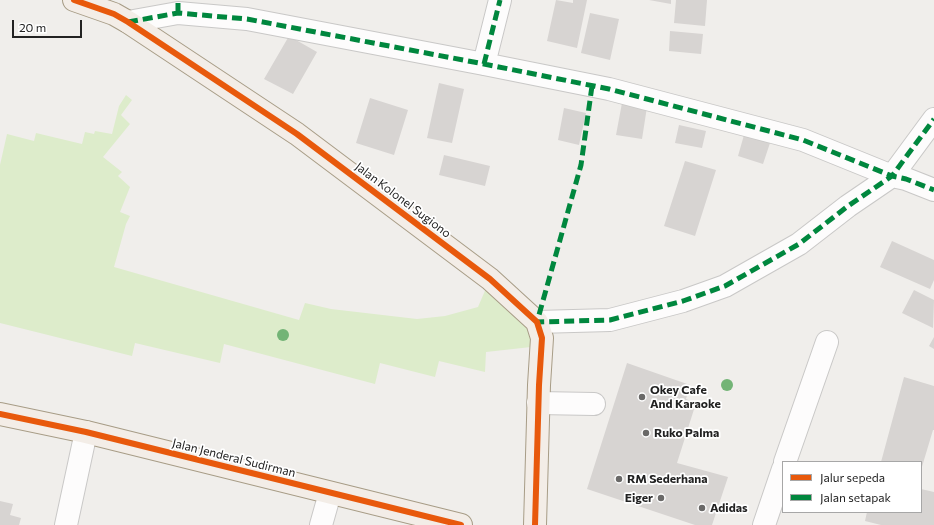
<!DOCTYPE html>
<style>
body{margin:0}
#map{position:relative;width:934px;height:525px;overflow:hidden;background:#f0eeeb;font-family:Commissioner,sans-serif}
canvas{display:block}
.legend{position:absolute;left:782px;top:461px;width:140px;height:52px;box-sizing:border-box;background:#fff;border:1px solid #a7a7a7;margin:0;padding:5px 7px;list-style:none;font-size:12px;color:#222}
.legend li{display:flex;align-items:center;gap:8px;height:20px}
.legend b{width:20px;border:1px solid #a7a7a7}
.scale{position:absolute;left:12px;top:20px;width:70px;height:18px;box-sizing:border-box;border:2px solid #222;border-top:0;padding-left:5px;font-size:12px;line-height:14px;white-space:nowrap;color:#222;-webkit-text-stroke:3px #fff;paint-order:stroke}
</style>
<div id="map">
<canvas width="934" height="525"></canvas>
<ul class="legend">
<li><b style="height:5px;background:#e8590c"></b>Jalur sepeda</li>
<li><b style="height:5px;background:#00873e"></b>Jalan setapak</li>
</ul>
<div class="scale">20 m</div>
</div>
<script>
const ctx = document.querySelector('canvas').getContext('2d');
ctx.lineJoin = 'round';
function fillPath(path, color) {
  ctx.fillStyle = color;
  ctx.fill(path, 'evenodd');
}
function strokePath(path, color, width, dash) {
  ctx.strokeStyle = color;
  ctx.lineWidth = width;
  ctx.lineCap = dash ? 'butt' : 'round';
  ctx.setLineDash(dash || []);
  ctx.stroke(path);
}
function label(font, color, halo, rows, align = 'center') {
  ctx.font = font + ' Commissioner,sans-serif';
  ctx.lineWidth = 3.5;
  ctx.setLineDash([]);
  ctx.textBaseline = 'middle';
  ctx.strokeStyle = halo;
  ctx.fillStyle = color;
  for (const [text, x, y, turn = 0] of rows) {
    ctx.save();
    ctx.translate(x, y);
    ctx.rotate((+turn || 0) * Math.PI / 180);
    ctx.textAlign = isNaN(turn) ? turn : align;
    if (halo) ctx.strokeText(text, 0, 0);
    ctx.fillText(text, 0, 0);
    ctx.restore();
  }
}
fillPath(new Path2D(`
 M 126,95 L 132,100 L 121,115 L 130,124 L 103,157 L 122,172 L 118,176 L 130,187 L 120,212 L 130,216 L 126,224 L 114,267 L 299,320 L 305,303 L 331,309 L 417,319 L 445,316 L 478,307 L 490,279 L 537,322 L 531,347 L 486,352 L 485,372 L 439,361 L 435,377 L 380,363 L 375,384 L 224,344 L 220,363 L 135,343 L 132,356 L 0,323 L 0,165 L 7,134 L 34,141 L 36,133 L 82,144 L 85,132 L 94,134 L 95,131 L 112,134 L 119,106 Z`), '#ddeccb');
fillPath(new Path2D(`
 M 556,0 L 573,3 L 573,0 L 587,0 L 577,48 L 547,41 Z
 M 649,0 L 671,0 L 671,4 Z
 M 676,0 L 707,0 L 705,26 L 674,23 Z
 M 590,13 L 619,19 L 610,60 L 581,53 Z
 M 670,31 L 703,34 L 701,54 L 669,51 Z
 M 289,36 L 317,52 L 293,94 L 264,79 Z
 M 439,83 L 464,89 L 452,143 L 427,138 Z
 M 370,98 L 408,110 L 394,155 L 356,143 Z
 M 622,103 L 647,107 L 642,139 L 616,135 Z
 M 564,108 L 586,113 L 579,145 L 558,140 Z
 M 679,125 L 706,131 L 702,148 L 675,143 Z
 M 744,135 L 770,143 L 763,164 L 738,156 Z
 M 444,155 L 490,166 L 485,186 L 439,175 Z
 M 685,161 L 716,170 L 695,236 L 664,226 Z
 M 892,241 L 934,260 L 934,280 L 930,289 L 880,267 Z
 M 914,290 L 934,300 L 933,328 L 902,313 Z
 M 934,337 L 934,349 L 929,346 Z
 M 627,363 L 690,385 L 686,399 L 696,403 L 677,463 L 728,477 L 712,525 L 695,525 L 587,489 Z
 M 904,377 L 934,386 L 934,430 L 933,430 L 921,470 L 921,462 L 881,462 Z
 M 921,489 L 934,492 L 934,525 L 881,525 L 865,521 L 867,512 L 921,512 Z
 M 0,501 L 13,504 L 10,515 L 21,518 L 19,525 L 0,525 Z`), '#d7d4d2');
const minor = new Path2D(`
 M 128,22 L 178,13 L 247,19 L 484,64 L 609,89 L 803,140 L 892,176 L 906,179 L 934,190
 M 484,64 L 500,0
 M 537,322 L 610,320 L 683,301 L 725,286 L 799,244 L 848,206 L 892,176 L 934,119
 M 538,403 L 594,404
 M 785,462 L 827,342
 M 66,525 L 86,432
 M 321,525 L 330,493
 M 764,525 L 783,469`);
const major = new Path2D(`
 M 74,0 L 114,14 L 128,22 L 297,134 L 490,279 L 537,322 L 542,338 L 539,385 L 535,525
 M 0,414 L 86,432 L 461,525`);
strokePath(minor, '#c9c8c7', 24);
strokePath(major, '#a79c86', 24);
strokePath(minor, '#fdfcfc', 22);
strokePath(major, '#f3ede7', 22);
strokePath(new Path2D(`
 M 178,13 L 178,0
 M 128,22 L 178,13 L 247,19 L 484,64 L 609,89 L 803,140 L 892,176 L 906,179 L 934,190
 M 484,64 L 500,0
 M 592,86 L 581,165 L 537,322 L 610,320 L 683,301 L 725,286 L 799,244 L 848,206 L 892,176 L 934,119`), '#00873e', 5, [10, 5]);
strokePath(new Path2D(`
 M 74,0 L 114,14 L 128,22 L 297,134 L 490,279 L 537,322 L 542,338 L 539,385 L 535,525
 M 0,414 L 86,432 L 461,525`), '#e8590c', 6);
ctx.fillStyle = '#73b476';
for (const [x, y] of [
 [283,335],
 [727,385]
]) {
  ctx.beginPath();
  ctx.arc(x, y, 6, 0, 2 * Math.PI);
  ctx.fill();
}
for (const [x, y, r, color] of [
 [642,397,4,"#6a6968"],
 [646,433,4,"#6a6968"],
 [619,479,4,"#6a6968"],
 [661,498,4,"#6a6968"],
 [702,508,4,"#6a6968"]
]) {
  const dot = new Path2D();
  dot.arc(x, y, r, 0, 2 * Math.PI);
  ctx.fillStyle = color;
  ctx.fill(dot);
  strokePath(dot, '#fff', 1.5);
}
label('12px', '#222', '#fff', [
 ["Jalan Kolonel Sugiono",403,200,37],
 ["Jalan Jenderal Sudirman",234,458,14]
]);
label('bold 12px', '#222', '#fff', [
 ["Okey Cafe",650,390],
 ["And Karaoke",650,404],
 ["Ruko Palma",654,433],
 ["RM Sederhana",627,479],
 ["Eiger",653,498,"right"],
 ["Adidas",710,508]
], 'left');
</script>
